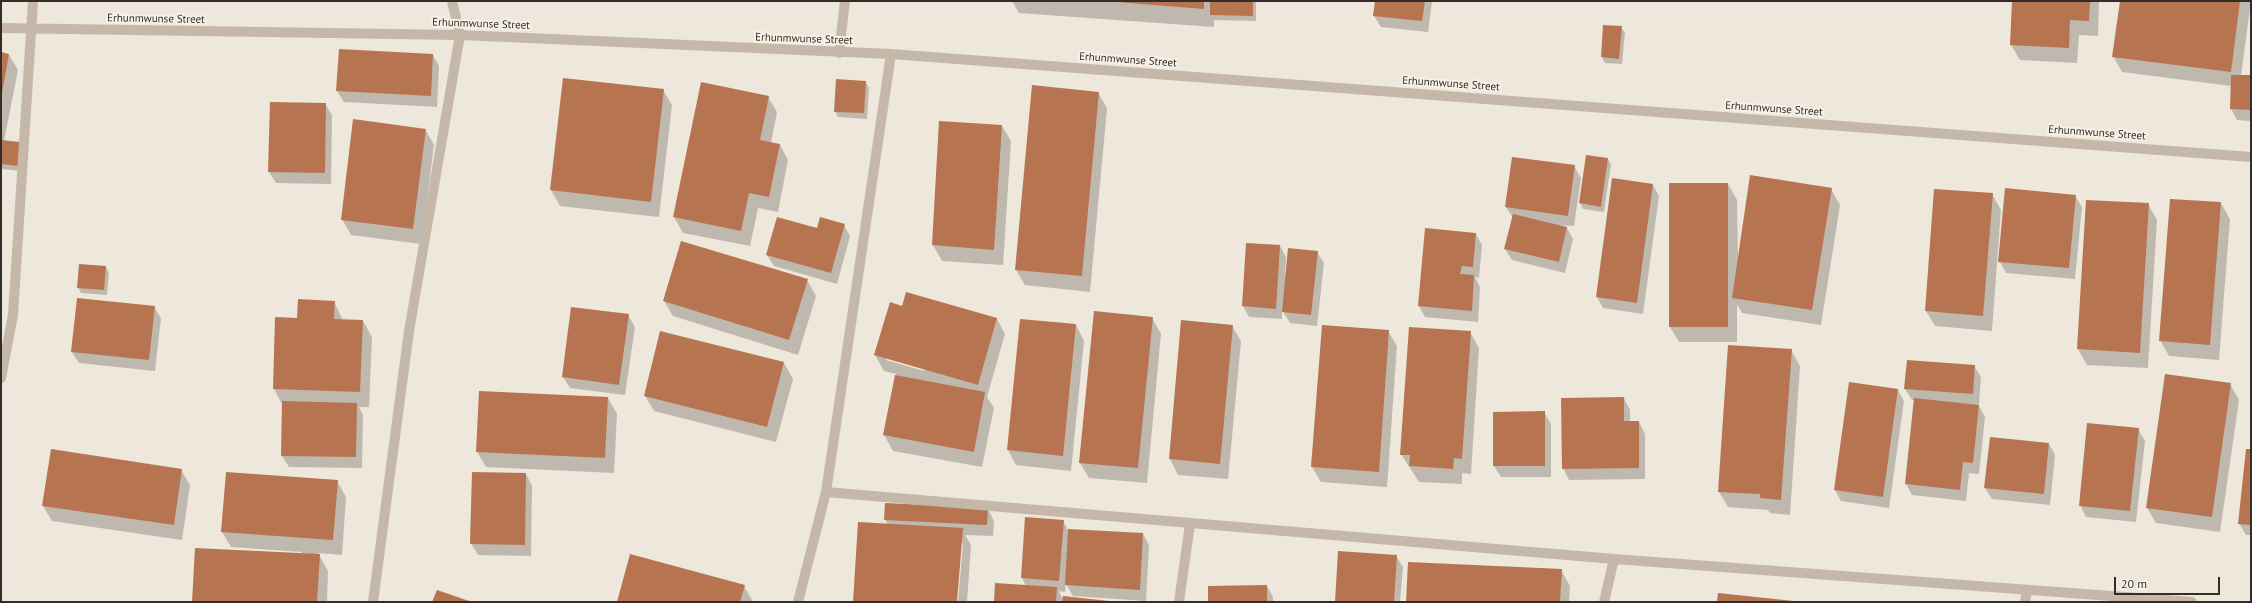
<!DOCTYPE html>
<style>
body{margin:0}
#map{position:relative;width:2252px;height:603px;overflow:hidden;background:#eee7db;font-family:"PT Sans",sans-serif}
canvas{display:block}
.frame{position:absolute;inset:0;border:2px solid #332c28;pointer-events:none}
.scale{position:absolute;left:2114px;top:577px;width:106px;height:18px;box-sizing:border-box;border:2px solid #332c28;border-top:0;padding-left:5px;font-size:12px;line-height:14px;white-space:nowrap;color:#332c28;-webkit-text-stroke:3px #f7f1e7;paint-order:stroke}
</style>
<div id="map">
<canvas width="2252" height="603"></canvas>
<div class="frame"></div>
<div class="scale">20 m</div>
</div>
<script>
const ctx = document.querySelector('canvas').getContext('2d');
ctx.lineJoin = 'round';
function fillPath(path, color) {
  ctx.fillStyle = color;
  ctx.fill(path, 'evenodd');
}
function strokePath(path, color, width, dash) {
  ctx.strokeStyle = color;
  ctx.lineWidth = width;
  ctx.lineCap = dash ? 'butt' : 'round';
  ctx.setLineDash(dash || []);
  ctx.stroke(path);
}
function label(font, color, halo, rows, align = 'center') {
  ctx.font = font + ' "PT Sans",sans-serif';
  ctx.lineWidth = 4;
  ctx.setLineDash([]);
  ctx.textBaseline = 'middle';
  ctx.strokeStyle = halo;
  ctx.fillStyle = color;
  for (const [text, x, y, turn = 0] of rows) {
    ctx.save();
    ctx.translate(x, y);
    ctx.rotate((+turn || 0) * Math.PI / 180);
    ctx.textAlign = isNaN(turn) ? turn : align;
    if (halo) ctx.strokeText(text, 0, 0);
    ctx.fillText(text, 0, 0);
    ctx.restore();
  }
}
fillPath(new Path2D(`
 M 1012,1 L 1256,1 L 1256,21 L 1214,20 L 1214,27 L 1019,13 Z
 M 1376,1 L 1432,1 L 1428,32 L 1381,27 L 1374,16 Z
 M 2013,1 L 2099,1 L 2098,36 L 2079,35 L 2077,63 L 2020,60 L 2011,45 Z
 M 2121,1 L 2251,1 L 2241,76 L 2251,76 L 2251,121 L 2237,120 L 2231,109 L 2231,86 L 2122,72 L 2113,56 Z
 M 1621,27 L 1625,33 L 1622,64 L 1605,63 L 1602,57 Z
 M 1,53 L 9,55 L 18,70 L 4,141 L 21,171 L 1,169 Z
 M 433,55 L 439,66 L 437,107 L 344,102 L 337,91 Z
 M 564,79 L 663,90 L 672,105 L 659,217 L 560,206 L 551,190 Z
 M 866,82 L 869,88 L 867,119 L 838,117 L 835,111 Z
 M 702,83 L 768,97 L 777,112 L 771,143 L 780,145 L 788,160 L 778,212 L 758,208 L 750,246 L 683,233 L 674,217 Z
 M 1098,93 L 1107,108 L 1090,292 L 1025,285 L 1016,270 Z
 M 271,103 L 325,104 L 332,115 L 331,184 L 276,183 L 269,172 Z
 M 940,122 L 1002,126 L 1011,141 L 1003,265 L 942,261 L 933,245 Z
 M 425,129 L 434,145 L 421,244 L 351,235 L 342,219 Z
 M 1608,159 L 1611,164 L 1604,212 L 1583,209 L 1580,203 Z
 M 1574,166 L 1581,178 L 1574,226 L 1555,225 L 1567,228 L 1573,239 L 1565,273 L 1512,260 L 1505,249 L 1513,218 L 1506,207 Z
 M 1728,184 L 1737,200 L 1738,265 L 1831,189 L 1840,205 L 1821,325 L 1742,313 L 1737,304 L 1737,342 L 1679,342 L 1670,327 Z
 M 1653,185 L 1659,196 L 1643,314 L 1603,308 L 1597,297 Z
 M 1992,194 L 2001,210 L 1992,331 L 1935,326 L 1926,311 Z
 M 2075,196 L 2082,207 L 2075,279 L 2006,273 L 2000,262 Z
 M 2087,201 L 2148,204 L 2157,220 L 2148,368 L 2087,365 L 2078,349 Z
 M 2221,203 L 2230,219 L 2219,360 L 2169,356 L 2160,340 Z
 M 844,225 L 850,236 L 837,284 L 774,266 L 767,255 Z
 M 1476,234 L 1482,245 L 1479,278 L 1475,277 L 1480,287 L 1478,322 L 1425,317 L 1419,306 Z
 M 1280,246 L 1286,257 L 1285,275 L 1317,252 L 1324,263 L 1317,326 L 1290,323 L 1282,310 L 1282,319 L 1249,317 L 1243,306 Z
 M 106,267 L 109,273 L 107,295 L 81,293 L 78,287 Z
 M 807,280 L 816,296 L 798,355 L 673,316 L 664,301 Z
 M 78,299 L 154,307 L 161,318 L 155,371 L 79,363 L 72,352 Z
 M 334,302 L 343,320 L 363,321 L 372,337 L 369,407 L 359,407 L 363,415 L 362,468 L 289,467 L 282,456 L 282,404 L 274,389 L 298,319 Z
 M 903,307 L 997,319 L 1005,334 L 987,397 L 994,408 L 982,467 L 893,451 L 884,435 L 896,374 L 884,371 L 875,355 ZM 886,358 L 925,369 L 924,371 L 886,360 Z
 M 628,315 L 635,327 L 625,395 L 570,388 L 563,377 Z
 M 1152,318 L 1161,334 L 1147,483 L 1089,478 L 1080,463 Z
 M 1182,321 L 1232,326 L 1241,341 L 1228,479 L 1178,475 L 1170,459 Z
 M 1076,325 L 1084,341 L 1071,471 L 1016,465 L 1008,450 Z
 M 1388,331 L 1397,346 L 1387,487 L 1321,482 L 1312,467 Z
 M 1470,332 L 1479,348 L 1471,474 L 1462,473 L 1462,484 L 1419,482 L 1401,454 Z
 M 1791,350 L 1800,366 L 1790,515 L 1770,513 L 1768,510 L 1728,507 L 1719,492 Z
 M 784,363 L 793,379 L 776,442 L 654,411 L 645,396 Z
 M 1974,366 L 1981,377 L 1979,406 L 1985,417 L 1979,474 L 1969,473 L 1966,501 L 1912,495 L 1906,484 L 1915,400 L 1912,400 L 1905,389 Z
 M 1850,383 L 1898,390 L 1904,401 L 1889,508 L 1841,501 L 1835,490 Z
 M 2230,384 L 2239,400 L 2220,532 L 2156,523 L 2147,508 Z
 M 608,398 L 617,414 L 614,473 L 486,467 L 477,452 Z
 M 1624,398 L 1630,410 L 1630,422 L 1639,422 L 1645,434 L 1645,479 L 1569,480 L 1563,468 Z
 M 1544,412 L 1551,424 L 1551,477 L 1501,477 L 1494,466 L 1494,413 Z
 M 2138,429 L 2145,441 L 2136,522 L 2086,517 L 2080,505 Z
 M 2049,444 L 2055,455 L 2050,505 L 1992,499 L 1985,488 Z
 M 2251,450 L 2251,535 L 2246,535 L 2239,523 Z
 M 181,470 L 190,485 L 182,540 L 52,521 L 43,506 Z
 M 526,474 L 532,486 L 531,556 L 478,555 L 471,543 Z
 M 337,481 L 346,497 L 342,555 L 318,553 L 328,571 L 327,602 L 193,602 L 302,554 L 302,552 L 231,547 L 222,532 Z
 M 988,509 L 994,521 L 993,536 L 965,535 L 971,545 L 967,602 L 958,602 L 963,543 L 961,543 L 956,602 L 854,602 L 888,525 L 885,519 Z
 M 1063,521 L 1068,530 L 1143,534 L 1149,545 L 1146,601 L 1073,596 L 1066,584 L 1065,592 L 1059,591 L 1063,600 L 1064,597 L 1109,602 L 995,602 L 1026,586 L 1022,578 Z
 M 1396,556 L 1403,567 L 1400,602 L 1336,602 Z
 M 1561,570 L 1570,586 L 1569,602 L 1407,602 Z
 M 744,586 L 753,602 L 618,602 Z
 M 1267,586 L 1273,597 L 1273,602 L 1209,602 Z`), '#0003');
fillPath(new Path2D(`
 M 1104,1 L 1204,1 L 1204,9 Z
 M 1210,1 L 1253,1 L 1253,16 L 1210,15 Z
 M 1375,1 L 1425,1 L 1422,21 L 1373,16 Z
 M 2012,1 L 2090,1 L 2089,21 L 2070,20 L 2069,48 L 2010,45 Z
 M 2120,1 L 2240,1 L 2231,72 L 2112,57 Z
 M 1603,25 L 1622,26 L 1619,59 L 1601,57 Z
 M 339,49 L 433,54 L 431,96 L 336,91 Z
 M 1,52 L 9,54 L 2,93 L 1,93 Z
 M 2231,75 L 2251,75 L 2251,110 L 2230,109 Z
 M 563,78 L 664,89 L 651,202 L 550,190 Z
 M 836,79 L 866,81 L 864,113 L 834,112 Z
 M 701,82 L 769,96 L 760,140 L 780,144 L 769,197 L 749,193 L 741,231 L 673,217 Z
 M 1032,85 L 1099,92 L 1082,276 L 1015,270 Z
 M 270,102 L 326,103 L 325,173 L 268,172 Z
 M 353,119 L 426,129 L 413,229 L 341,220 Z
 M 939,121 L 1002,125 L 994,250 L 932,245 Z
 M 1,140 L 20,142 L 18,166 L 1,164 Z
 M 1586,155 L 1608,158 L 1601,207 L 1579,203 Z
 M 1512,157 L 1575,165 L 1568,216 L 1505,207 Z
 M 1750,175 L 1832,188 L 1812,310 L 1732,298 Z
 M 1612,178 L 1653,184 L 1637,303 L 1596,297 Z
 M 1669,183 L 1728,183 L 1728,327 L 1669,327 Z
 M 2005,188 L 2076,195 L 2069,268 L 1998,262 Z
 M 1934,189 L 1993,193 L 1983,316 L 1925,311 Z
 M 2170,199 L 2221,202 L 2210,345 L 2159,341 Z
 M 2086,200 L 2149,203 L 2140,353 L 2077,349 Z
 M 1513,214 L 1567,227 L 1559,262 L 1504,249 Z
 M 777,217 L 817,228 L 820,217 L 845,224 L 831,273 L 766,255 Z
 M 1425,228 L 1476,233 L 1473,267 L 1462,266 L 1460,274 L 1474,275 L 1472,311 L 1418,306 Z
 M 681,241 L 808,279 L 789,340 L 663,301 Z
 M 1246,243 L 1280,245 L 1276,309 L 1242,306 Z
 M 1288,248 L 1318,251 L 1311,315 L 1282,312 Z
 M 79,264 L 106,266 L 104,290 L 77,288 Z
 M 906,292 L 997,318 L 978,385 L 874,355 L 890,302 L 902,306 Z
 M 77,298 L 155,306 L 149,360 L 71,352 Z
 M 298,299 L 335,301 L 334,319 L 363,320 L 360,392 L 273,389 L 275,317 L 297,318 Z
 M 571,307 L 629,314 L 619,385 L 562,377 Z
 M 1094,311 L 1153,317 L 1138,468 L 1079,463 Z
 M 1020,319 L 1076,324 L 1063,456 L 1007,450 Z
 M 1181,320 L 1233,325 L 1220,464 L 1169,459 Z
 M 1322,325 L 1389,330 L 1379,472 L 1311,467 Z
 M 1409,327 L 1471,331 L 1462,459 L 1454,458 L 1453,469 L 1409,466 L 1410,455 L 1400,455 Z
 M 660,331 L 784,362 L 767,427 L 644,396 Z
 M 1728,345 L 1792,349 L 1781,500 L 1760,498 L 1760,494 L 1718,492 Z
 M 1907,360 L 1975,365 L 1973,394 L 1904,389 Z
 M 2165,374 L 2231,383 L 2212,517 L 2146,508 Z
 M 895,375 L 985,392 L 974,452 L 883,435 Z
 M 1849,382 L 1898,389 L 1883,497 L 1834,490 Z
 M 479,391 L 608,397 L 605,458 L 476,452 Z
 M 1624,397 L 1624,421 L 1639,421 L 1639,468 L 1562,469 L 1561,398 Z
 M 1914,398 L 1979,405 L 1973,463 L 1963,462 L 1960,490 L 1905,484 Z
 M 282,401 L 357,403 L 356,457 L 281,456 Z
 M 1545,411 L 1545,466 L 1493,466 L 1493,412 Z
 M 2087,423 L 2139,428 L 2130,511 L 2079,506 Z
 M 1990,437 L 2049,443 L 2044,494 L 1984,488 Z
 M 51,449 L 182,469 L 174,525 L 42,506 Z
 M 2246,449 L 2251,449 L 2251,525 L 2238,524 Z
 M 226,472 L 338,480 L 333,540 L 221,532 Z
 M 472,472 L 526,473 L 525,545 L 470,544 Z
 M 885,503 L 988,508 L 987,525 L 884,520 Z
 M 1025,517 L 1064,520 L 1059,581 L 1021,578 Z
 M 858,522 L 963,528 L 957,602 L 853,602 Z
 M 1068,529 L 1143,533 L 1140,590 L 1065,585 Z
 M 195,548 L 320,554 L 317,602 L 192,602 Z
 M 1338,551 L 1397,555 L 1394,602 L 1335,602 Z
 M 630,554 L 745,585 L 740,602 L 617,602 Z
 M 1408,562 L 1562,569 L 1560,602 L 1406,602 Z
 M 995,583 L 1057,587 L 1056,602 L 994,602 Z
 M 1267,585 L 1267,602 L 1208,602 L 1208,586 Z
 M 437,590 L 472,602 L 432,602 Z
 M 1718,593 L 1794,601 L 1794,602 L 1717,602 Z
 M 1063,596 L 1109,601 L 1109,602 L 1062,602 Z`), '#b77451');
strokePath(new Path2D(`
 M 1,28 L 460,35 L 891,54 L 2251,157
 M 839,53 L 845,1
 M 1,378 L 13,315 L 33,1
 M 826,492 L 1614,559 L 2192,602
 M 373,602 L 409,331 L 460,35 L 452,1
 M 798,602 L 826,492 L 891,54
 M 1179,602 L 1190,524
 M 1604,602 L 1614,559
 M 2025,602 L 2027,591`), '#c5b8a9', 10);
label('11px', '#332c28', '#f7f1e7', [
 ["Erhunmwunse Street",156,19,1],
 ["Erhunmwunse Street",481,24,2],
 ["Erhunmwunse Street",804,39,2],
 ["Erhunmwunse Street",1128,60,4],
 ["Erhunmwunse Street",1451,84,4],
 ["Erhunmwunse Street",1774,109,4],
 ["Erhunmwunse Street",2097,133,4]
]);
</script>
